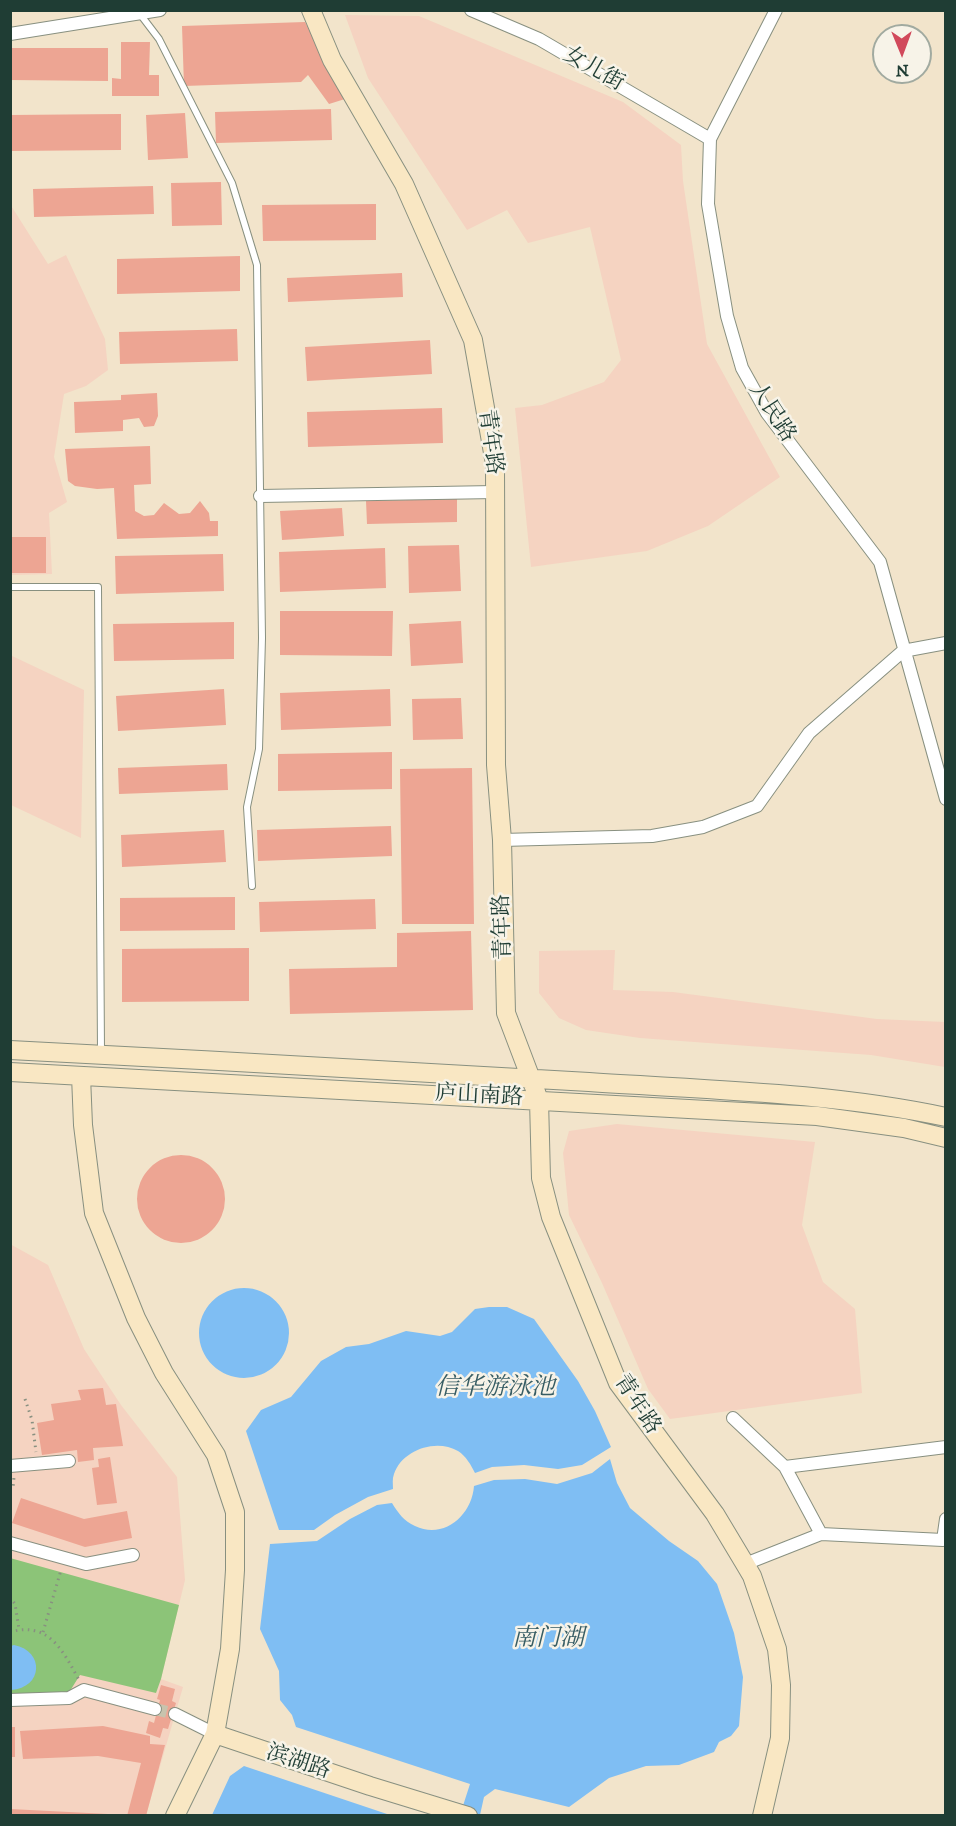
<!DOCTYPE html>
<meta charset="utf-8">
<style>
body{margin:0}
#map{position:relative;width:956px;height:1826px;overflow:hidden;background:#f2e4cb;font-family:"IM FELL DW Pica",serif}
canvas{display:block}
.frame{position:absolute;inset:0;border:12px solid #1f3d34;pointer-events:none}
.north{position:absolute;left:872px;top:24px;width:60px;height:60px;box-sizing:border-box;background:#f7f3e8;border:2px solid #a1aaa0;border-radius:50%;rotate:179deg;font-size:16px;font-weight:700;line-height:24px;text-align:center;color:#1f3d34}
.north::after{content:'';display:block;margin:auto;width:21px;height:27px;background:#d1495b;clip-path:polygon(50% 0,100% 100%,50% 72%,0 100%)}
</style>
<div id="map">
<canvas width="956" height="1826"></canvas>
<div class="frame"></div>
<div class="north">N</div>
</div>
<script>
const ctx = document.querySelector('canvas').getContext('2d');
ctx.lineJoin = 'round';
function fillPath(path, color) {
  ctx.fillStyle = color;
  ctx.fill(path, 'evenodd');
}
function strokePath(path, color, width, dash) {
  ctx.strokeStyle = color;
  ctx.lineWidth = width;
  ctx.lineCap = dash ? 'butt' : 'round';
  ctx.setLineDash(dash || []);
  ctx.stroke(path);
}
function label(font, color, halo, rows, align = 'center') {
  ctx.font = font + ' "IM FELL DW Pica","Noto Serif SC",serif';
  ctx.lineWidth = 5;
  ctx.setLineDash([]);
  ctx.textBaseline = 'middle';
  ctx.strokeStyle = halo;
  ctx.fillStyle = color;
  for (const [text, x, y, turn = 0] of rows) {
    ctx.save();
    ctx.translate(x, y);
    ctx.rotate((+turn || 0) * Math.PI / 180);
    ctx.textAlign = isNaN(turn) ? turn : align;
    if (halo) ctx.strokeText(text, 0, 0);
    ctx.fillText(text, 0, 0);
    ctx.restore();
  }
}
fillPath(new Path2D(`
 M 345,15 L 419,16 L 623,102 L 681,145 L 683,181 L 707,344 L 780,477 L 708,526 L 647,551 L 531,567 L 515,408 L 542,405 L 604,382 L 621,360 L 590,227 L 528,243 L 507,210 L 467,230 L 368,78 Z
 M 10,204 L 48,264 L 66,255 L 105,339 L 108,370 L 86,386 L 64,394 L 54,457 L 67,502 L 49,513 L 52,574 L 11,575 Z
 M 10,655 L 84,690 L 81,838 L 11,805 Z
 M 615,950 L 613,990 L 673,992 L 877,1019 L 945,1022 L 945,1067 L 871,1055 L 640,1038 L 586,1030 L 559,1018 L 539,993 L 539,951 Z
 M 617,1124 L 815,1142 L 802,1225 L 823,1282 L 855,1309 L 862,1393 L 670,1419 L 648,1389 L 602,1283 L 569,1215 L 563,1153 L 569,1131 Z
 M 10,1244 L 48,1265 L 84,1349 L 121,1405 L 177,1477 L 185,1580 L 161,1679 L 183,1687 L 146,1815 L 11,1815 Z`), '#f5d3c1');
fillPath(new Path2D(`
 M 10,1558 L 179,1605 L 161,1679 L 156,1693 L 80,1675 L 68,1694 L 11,1696 Z`), '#8cc478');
fillPath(new Path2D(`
 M199 1333a45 45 0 1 1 90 0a45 45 0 1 1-90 0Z
 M 489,1307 L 507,1307 L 534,1319 L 578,1381 L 595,1411 L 611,1447 L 582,1465 L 558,1469 L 524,1465 L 492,1467 L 475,1473 C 471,1465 466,1456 458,1451 C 436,1438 402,1450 394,1474 C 392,1479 393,1484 393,1489 L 368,1497 L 335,1515 L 314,1530 L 279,1530 L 246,1431 L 261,1410 L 291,1397 L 321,1361 L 346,1347 L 369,1344 L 406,1331 L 440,1336 L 452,1332 L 475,1309 Z
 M 610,1459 L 617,1483 L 630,1508 L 669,1541 L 698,1561 L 717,1584 L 734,1633 L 743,1677 L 739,1726 L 731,1736 L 719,1742 L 714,1752 L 679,1765 L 646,1766 L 609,1778 L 569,1807 L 495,1789 L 484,1797 L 480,1815 L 460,1815 L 470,1784 L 296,1727 L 292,1715 L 280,1700 L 279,1671 L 260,1629 L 270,1544 L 317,1541 L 350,1519 L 377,1505 L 392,1503 C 398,1513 404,1521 415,1526 C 444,1540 472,1515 474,1486 L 494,1480 L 525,1479 L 557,1484 L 592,1473 Z
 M 14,1645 C 45,1651 43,1688 11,1690 L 11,1646 Z
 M 244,1766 L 390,1815 L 212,1815 L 230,1776 Z`), '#7fbef3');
fillPath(new Path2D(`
 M 305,22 L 345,99 L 329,104 L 308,75 L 301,82 L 184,86 L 182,26 Z
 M 121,42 L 150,42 L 149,75 L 159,75 L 159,96 L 112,96 L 112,78 L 121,79 Z
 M 10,48 L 108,48 L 108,81 L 10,80 Z
 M 331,109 L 332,140 L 216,143 L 215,112 Z
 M 185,113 L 188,158 L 148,160 L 146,115 Z
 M 121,114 L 121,150 L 10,151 L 10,115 Z
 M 221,182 L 222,225 L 172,226 L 171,183 Z
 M 153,186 L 154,214 L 34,217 L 33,189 Z
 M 376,204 L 376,240 L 263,241 L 262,205 Z
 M 240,256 L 240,291 L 117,294 L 117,259 Z
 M 402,273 L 403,297 L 288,302 L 287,278 Z
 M 237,329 L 238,361 L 120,364 L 119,332 Z
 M 430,340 L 432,374 L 307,381 L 305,347 Z
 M 157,393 L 158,416 L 154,426 L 144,427 L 139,418 L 123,420 L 123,431 L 75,433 L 74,402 L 121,400 L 121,395 Z
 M 442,408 L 443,443 L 308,447 L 307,412 Z
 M 150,446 L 151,484 L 134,485 L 135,511 L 144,516 L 154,515 L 164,503 L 179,514 L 190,513 L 200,501 L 209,513 L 210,521 L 218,521 L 218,536 L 117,539 L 114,488 L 97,489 L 75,486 L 68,481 L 65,449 Z
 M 457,499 L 457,522 L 367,524 L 366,501 Z
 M 342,508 L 344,536 L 282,540 L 280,511 Z
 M 10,537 L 46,537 L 46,573 L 10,573 Z
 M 459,545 L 461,591 L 409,593 L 408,546 Z
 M 385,548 L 386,588 L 280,592 L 279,552 Z
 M 223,554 L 224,591 L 116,594 L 115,556 Z
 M 280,611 L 393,611 L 392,656 L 280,655 Z
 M 461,621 L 463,663 L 411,666 L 409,624 Z
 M 234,622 L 234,659 L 114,661 L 113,624 Z
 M 224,689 L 226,725 L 118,731 L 116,696 Z
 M 390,689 L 391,726 L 281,730 L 280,693 Z
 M 461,698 L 463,739 L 413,740 L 412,699 Z
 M 392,752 L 392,789 L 278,791 L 278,754 Z
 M 227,764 L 228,790 L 119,794 L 118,768 Z
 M 472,768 L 474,924 L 402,924 L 400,769 Z
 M 391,826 L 392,856 L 258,861 L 257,830 Z
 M 224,830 L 226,862 L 122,867 L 121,835 Z
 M 235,897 L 235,930 L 120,931 L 120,898 Z
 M 375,899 L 376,929 L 260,932 L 259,902 Z
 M 471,931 L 473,1010 L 290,1014 L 289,969 L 397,967 L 397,933 Z
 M 249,948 L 249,1001 L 122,1002 L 122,949 Z
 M137 1199a44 44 0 1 1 88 0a44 44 0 1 1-88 0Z
 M 103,1388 L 106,1405 L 116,1404 L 123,1446 L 93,1448 L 94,1460 L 78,1462 L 77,1450 L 42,1455 L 37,1423 L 54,1420 L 51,1404 L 81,1400 L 78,1390 Z
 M 110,1457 L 117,1503 L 97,1505 L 92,1468 L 99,1467 L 98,1459 Z
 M 21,1498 L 84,1519 L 127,1511 L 132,1538 L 85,1547 L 12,1523 Z
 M 161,1685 L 175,1689 L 172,1701 L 176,1703 L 168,1729 L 163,1728 L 160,1738 L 146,1733 L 149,1721 L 154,1723 L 160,1700 L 157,1699 Z
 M 103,1726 L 150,1736 L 150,1744 L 165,1745 L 146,1816 L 127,1816 L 141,1763 L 98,1756 L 23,1759 L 20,1731 Z
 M 10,1727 L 15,1727 L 15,1757 L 10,1757 Z
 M 10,1809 L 108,1814 L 108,1816 L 10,1816 Z`), '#eda593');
strokePath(new Path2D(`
 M 155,1709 L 175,1714`), '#c8c3ad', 12, [12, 6]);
const lane = new Path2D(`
 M 140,14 L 159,39 L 232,183 L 257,265 L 262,638 L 259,749 L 247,807 L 252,886
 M 10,587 L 98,587 L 101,1051`);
const street = new Path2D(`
 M 471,10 L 539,39 L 710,139
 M 776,10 L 710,139 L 708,204 L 727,316 L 742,368 L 767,413 L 880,562 L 946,799
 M 10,34 L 160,10
 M 260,496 L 495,492
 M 502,840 L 652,836 L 703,827 L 757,806 L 809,733 L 903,651 L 946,643
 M 733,1418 L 785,1467 L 821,1534
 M 10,1466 L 69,1461
 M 785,1467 L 946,1447
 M 10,1543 L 86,1564 L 133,1555
 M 745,1564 L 821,1534 L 943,1540 L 946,1519
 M 10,1700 L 69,1698 L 84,1690 L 155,1709
 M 175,1714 L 215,1734`);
const secondary = new Path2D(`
 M 311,10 L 332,60 L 404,184 L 473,340 L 495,464 L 496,765 L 502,840 L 506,1013 L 539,1100 L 541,1178 L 551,1217 L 618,1383 L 715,1514 L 745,1564 L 752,1576 L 777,1649 L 781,1685 L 780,1738 L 762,1816
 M 10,1050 C 203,1060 397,1070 589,1082 C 709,1090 828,1092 946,1117
 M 10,1072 L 817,1116 L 904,1128 L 946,1138
 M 81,1076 L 83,1125 L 94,1213 L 136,1318 L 164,1373 L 216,1455 L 235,1512 L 235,1570 L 230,1649 L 215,1734
 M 175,1816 L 215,1734 L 370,1786 L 468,1816`);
strokePath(lane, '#889080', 8);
strokePath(street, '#889080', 14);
strokePath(secondary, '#889080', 20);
strokePath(new Path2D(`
 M 25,1399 L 32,1420 L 36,1452
 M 10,1490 L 13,1488 L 14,1477
 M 10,1597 L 15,1604 L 19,1629
 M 10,1632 C 49,1621 63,1651 79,1680
 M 43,1632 L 61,1570`), '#889080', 3, [1.5, 4.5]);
strokePath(lane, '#fff', 6);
strokePath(street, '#fff', 12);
strokePath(secondary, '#f9e7c3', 18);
label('22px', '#1f3d34', '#f7f3e8', [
 ["女儿街",593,70,30],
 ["人民路",771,413,57],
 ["青年路",489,442,82],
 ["青年路",504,927,-92],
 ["庐山南路",479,1097,3],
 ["青年路",636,1405,57],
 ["滨湖路",298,1763,18]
]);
label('italic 24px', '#375d64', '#f7f3e8', [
 ["信华游泳池",495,1389],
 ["南门湖",548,1640]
]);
</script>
